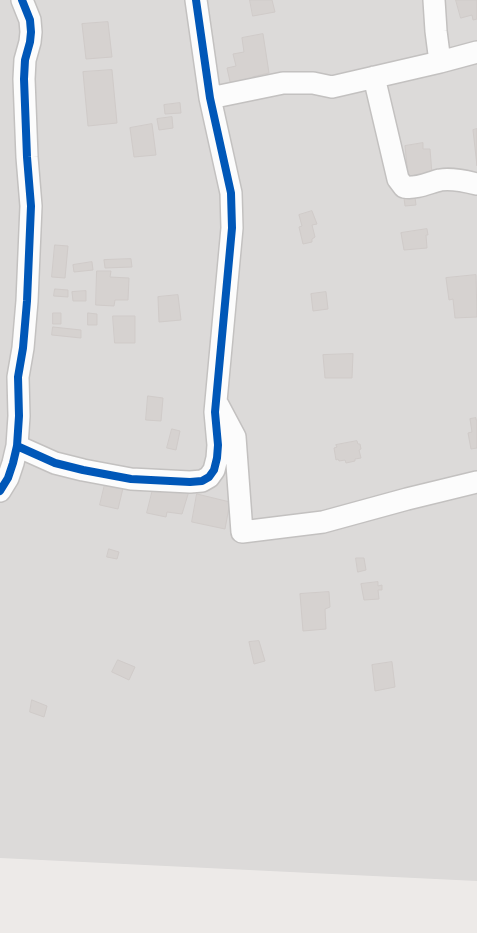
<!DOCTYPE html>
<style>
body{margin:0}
canvas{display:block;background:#edeae8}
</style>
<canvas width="477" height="933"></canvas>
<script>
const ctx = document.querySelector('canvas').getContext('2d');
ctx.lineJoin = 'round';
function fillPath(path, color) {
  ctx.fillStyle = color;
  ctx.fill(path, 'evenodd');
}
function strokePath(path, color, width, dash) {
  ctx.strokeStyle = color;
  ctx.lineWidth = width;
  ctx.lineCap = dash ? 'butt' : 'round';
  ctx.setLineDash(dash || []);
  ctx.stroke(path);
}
fillPath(new Path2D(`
 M 0,0 L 477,0 L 477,881 L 0,858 Z`), '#dcdad9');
const building = new Path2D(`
 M 250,0 L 272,0 L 275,12 L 253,16 Z
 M 456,0 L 477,0 L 477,19 L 473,20 L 472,15 L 461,18 Z
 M 108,22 L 112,57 L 86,59 L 82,24 Z
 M 263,34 L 269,73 L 252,77 L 253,81 L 231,86 L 227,68 L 236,66 L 233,54 L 244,52 L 242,38 Z
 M 112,70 L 117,123 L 88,126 L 83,72 Z
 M 180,103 L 181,113 L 165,114 L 164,105 Z
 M 172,117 L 173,128 L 159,130 L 157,119 Z
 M 152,124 L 156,155 L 134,157 L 130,128 Z
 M 477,129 L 477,166 L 473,130 Z
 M 423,143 L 423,149 L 430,149 L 432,174 L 408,176 L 405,146 Z
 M 415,197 L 416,205 L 405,206 L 404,198 Z
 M 312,211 L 317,224 L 312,225 L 315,237 L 312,239 L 312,242 L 303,244 L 299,227 L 302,226 L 299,215 Z
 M 427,229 L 428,235 L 426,235 L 427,248 L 404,250 L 401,233 Z
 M 55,245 L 68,246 L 65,278 L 52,277 Z
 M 131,259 L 132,267 L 105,268 L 104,260 Z
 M 92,262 L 93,270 L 74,272 L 73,265 Z
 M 97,271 L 111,271 L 110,277 L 129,278 L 128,300 L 115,300 L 114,306 L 96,305 Z
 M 476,275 L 477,317 L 455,318 L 453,299 L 449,300 L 446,278 Z
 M 55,289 L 68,290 L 68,297 L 54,296 Z
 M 86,291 L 86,301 L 73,301 L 72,292 Z
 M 326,292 L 328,309 L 313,311 L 311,294 Z
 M 178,295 L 181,320 L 159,322 L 158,297 Z
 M 53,313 L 61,313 L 61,324 L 53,324 Z
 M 88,313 L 97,314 L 97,325 L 88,325 Z
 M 113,316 L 135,316 L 135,343 L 115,343 Z
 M 53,327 L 81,330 L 81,338 L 52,335 Z
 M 353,354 L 352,378 L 325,378 L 323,355 Z
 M 148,396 L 163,398 L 161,421 L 146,420 Z
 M 476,418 L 476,420 L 477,420 L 477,448 L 471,449 L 468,433 L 472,432 L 470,419 Z
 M 172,429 L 180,431 L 176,450 L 167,448 Z
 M 357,441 L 358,444 L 360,444 L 361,449 L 359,450 L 361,458 L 355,459 L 355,461 L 346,463 L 345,460 L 339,461 L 338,459 L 336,460 L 334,448 L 337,447 L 336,445 Z
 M 106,480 L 124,484 L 118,509 L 100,505 Z
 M 154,485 L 189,491 L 182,514 L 167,512 L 166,517 L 147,513 Z
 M 197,494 L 230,502 L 225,529 L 192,522 Z
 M 109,549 L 119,552 L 117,559 L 107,557 Z
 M 356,558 L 364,558 L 366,570 L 358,572 Z
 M 378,582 L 378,586 L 382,585 L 382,590 L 378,590 L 379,599 L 364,600 L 361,584 Z
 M 329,592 L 330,607 L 325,609 L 326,629 L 303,631 L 300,594 Z
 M 259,641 L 265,661 L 254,664 L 249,642 Z
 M 118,660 L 135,667 L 129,680 L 112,672 Z
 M 392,662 L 395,687 L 375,691 L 372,665 Z
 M 32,700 L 47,706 L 44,717 L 30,712 Z`);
fillPath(building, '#d6d2d0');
strokePath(building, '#d0cbc9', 1);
const minor = new Path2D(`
 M 434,0 L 436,31 L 440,62
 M 374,77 L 398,179 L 404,187 C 417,189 428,183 440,180 C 452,178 465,181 477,184
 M 210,98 L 283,83 L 313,83 L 332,87 L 440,62 L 477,52
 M 218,405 L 235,437 L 242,532 L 323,522 L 407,499 L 477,482
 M 17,446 L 55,463 L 83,470 L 131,479 L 190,482 L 202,481 L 209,477 L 214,470 L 217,458 L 218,445 L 215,412 L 232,228 L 231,193 L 210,98 L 196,0
 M 0,491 L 8,478 L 13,463 L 17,446 L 19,416 L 18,377 L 23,348 L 27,301 L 31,206 L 27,157 L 24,79 L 25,60 L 30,42 L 31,32 L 30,20 L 22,0`);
strokePath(minor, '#c3c1c0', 24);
strokePath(minor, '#fcfcfc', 21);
strokePath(new Path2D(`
 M 17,446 L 55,463 L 83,470 L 131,479 L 190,482 L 202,481 L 209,477 L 214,470 L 217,458 L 218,445 L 215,412 L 232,228 L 231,193 L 210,98 L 196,0
 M 0,491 L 8,478 L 13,463 L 17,446 L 19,416 L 18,377 L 23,348 L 27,301 L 31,206 L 27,157 L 24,79 L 25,60 L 30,42 L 31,32 L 30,20 L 22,0`), '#0057b8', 8);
</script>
